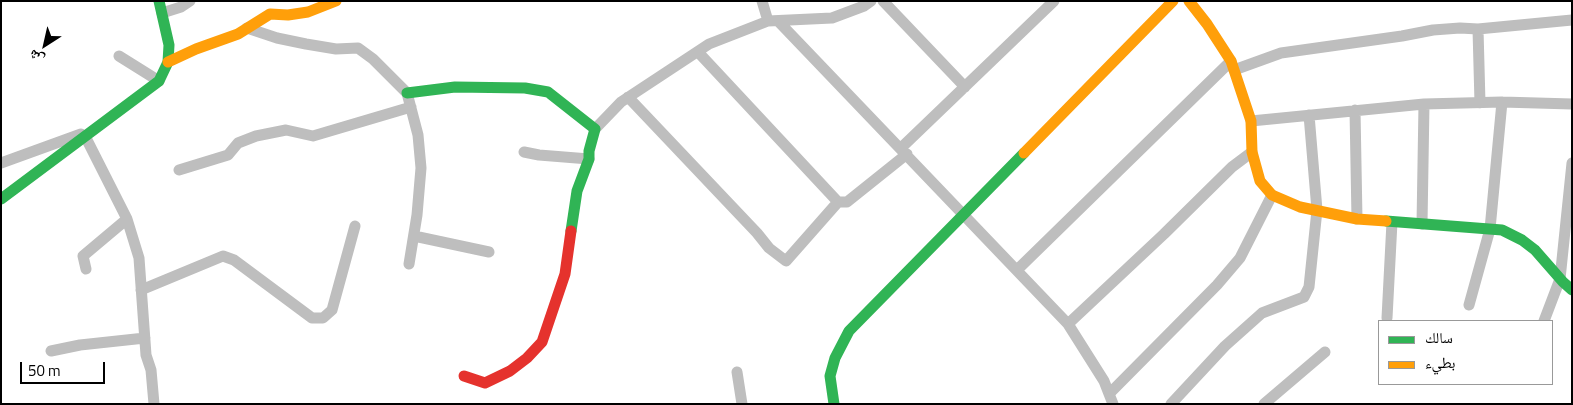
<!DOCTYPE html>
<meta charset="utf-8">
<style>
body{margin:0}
#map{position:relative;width:1573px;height:405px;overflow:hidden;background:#fff;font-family:"Titillium Web","Noto Naskh Arabic",sans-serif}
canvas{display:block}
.frame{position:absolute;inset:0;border:2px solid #000;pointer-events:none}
.legend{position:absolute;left:1378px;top:320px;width:175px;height:65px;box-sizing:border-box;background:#fff;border:1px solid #999;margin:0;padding:6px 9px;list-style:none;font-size:15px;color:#000}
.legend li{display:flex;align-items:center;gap:10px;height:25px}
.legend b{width:25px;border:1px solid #999}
.north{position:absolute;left:20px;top:20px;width:50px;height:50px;-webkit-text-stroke:4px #fff;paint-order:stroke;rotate:215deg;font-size:14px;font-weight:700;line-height:20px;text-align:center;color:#000}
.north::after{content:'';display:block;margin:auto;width:18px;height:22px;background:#000;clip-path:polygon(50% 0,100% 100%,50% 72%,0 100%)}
.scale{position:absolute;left:20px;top:362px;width:85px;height:22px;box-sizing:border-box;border:2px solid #000;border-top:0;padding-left:6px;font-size:15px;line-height:18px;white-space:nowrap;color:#000;-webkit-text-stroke:4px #fff;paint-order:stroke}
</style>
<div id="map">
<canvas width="1573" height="405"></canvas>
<div class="frame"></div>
<ul class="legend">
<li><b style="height:6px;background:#30b455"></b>سالك</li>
<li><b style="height:6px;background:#ff9f0a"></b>بطيء</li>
</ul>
<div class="north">ش</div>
<div class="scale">50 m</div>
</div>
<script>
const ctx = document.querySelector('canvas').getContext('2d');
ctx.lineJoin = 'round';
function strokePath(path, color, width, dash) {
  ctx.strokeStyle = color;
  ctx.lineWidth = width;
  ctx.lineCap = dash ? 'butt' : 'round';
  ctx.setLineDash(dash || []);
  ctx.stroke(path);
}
strokePath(new Path2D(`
 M 762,1 L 768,21
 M 883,1 L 965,87
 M 162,13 L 181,7 L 190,1
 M 778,21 L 1068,324 L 1104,381 L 1113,404
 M 247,28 L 277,38 L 306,44 L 336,49 L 358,48 L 373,59 L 407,93 L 418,135 L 421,168 L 417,215 L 409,264
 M 1478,29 L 1480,103
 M 698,52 L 838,202 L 847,202 L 907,154
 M 119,56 L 159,81
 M 1234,70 L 1281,53 L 1402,36 L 1433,30 L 1460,28 L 1478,29 L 1572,20
 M 628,97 L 757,233 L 769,248 L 786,261 L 838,202
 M 1355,110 L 1357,219
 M 1251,121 L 1424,104 L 1502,102 L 1572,104
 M 595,129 L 621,102 L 709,44 L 768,21 L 832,18 L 864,6 L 871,1
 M 85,136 L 127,219 L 139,258 L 146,355 L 151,370 L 154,404
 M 901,148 L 1054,1
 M 524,152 L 539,155 L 589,159
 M 1,163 L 81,134
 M 179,170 L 228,155 L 238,143 L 256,136 L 286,130 L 313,136 L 411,107
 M 1422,224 L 1424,104
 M 414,236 L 489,252
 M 86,269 L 83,256 L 127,219
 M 1017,270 L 1231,61
 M 141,290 L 223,256 L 234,260 L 312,318 L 323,318 L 332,310 L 355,226
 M 1469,305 L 1490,229 L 1502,102
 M 1387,318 L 1392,222
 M 1544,321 L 1560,279 L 1572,163
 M 1068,324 L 1164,234 L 1232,167 L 1252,152
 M 51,351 L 80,345 L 145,338
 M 737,372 L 742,404
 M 1109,394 L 1217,285 L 1240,258 L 1272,195
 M 1171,404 L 1225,346 L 1262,313 L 1304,297 L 1309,287 L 1317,210 L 1309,115
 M 1264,404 L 1325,352`), '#bebebe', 11);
strokePath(new Path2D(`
 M 407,93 L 455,87 L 525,88 L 548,92 L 595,129 L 589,151 L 589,159 L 577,191 L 571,231
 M 1,199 L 159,81 L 168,62 L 169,45 L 159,1
 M 1386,221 L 1502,230 L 1522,240 L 1535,250 L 1563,282 L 1572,290
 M 834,404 L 830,376 L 835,358 L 849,331 L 1024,153`), '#30b455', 11);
strokePath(new Path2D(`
 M 1189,1 L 1207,24 L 1231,61 L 1251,121 L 1252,152 L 1260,181 L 1272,195 L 1300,207 L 1357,219 L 1386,221
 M 168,62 L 196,49 L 238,34 L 270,14 L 288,15 L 308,12 L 336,1
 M 1024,153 L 1173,1`), '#ff9f0a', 11);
strokePath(new Path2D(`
 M 464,376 L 485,383 L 510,371 L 527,358 L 542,342 L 565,274 L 571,231`), '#e5322d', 11);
</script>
